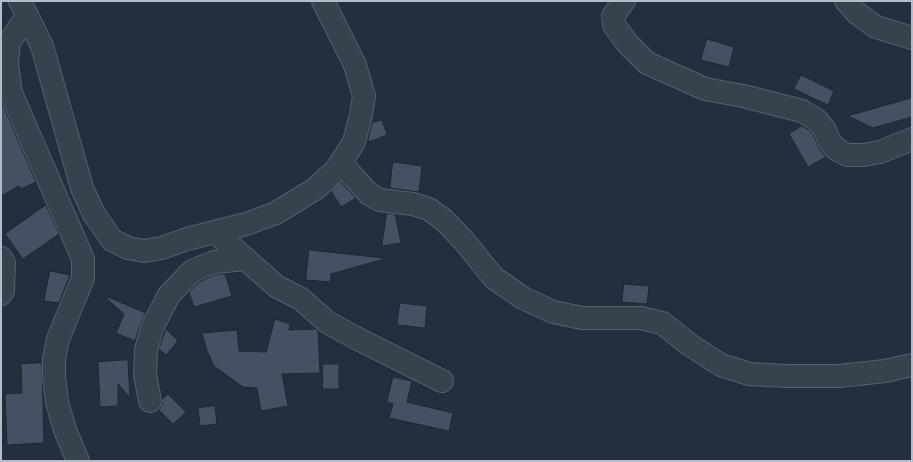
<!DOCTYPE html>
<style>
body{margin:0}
#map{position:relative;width:913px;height:462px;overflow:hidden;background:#242f3e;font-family:"Work Sans",sans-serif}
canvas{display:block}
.frame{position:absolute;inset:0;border:2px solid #b4bcc9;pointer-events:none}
</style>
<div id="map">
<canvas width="913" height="462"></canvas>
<div class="frame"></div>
</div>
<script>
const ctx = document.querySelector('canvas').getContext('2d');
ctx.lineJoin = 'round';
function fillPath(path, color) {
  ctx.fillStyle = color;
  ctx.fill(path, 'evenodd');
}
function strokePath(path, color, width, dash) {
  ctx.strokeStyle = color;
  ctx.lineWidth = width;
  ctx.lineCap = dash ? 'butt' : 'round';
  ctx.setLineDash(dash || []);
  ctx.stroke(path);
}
const building = new Path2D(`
 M 707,39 L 734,47 L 729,67 L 701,60 Z
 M 801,75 L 834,91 L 828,105 L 794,89 Z
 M 912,98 L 912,117 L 873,128 L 848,116 Z
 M 1,101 L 36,182 L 21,189 L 19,186 L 1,196 Z
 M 382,120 L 387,135 L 369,142 L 368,139 L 372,123 Z
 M 802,126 L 809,130 L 814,136 L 819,149 L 826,157 L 808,167 L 789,134 Z
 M 393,162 L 422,166 L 419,192 L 390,188 Z
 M 341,182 L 356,198 L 341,207 L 331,191 Z
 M 46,205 L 59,234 L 23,259 L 5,234 Z
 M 387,213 L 395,214 L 401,243 L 382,246 Z
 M 309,250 L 384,258 L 384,259 L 331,274 L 330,282 L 306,280 Z
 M 50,271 L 70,275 L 59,303 L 44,301 Z
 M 217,274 L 225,274 L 232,296 L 194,307 L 189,292 L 199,282 Z
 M 624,284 L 649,286 L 647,304 L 622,302 Z
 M 108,297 L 146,313 L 140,325 L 135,341 L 116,333 L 124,314 L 107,299 Z
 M 400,303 L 427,306 L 425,328 L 397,325 Z
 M 275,319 L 290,324 L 289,330 L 316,329 L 318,331 L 320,373 L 282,374 L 288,406 L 261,411 L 257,388 L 243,387 L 214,366 L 207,351 L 202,333 L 237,330 L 239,351 L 266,352 Z
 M 166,329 L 178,341 L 166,355 L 159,349 Z
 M 128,360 L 130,398 L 118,384 L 118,406 L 100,407 L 98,362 Z
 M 42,363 L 44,443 L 7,445 L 5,394 L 22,393 L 21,364 Z
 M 323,364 L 339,364 L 339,389 L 323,389 Z
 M 393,377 L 412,381 L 407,402 L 453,413 L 449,431 L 389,418 L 393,404 L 387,402 Z
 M 168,394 L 186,412 L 173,424 L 159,410 L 162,405 L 162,400 Z
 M 215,406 L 217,424 L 200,426 L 198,408 Z`);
fillPath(building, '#455162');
strokePath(building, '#1f2835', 1);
const minor = new Path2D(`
 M 20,1 L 42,46 L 82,188 L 94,214 L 112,240 L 128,248 L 144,251 L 162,248 L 187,239 L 246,224 L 276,213 L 315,189 L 336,170 L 354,142 L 361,115 L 364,96 L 355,65 L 323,1
 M 624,1 L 613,16 L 614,25 L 627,43 L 647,63 L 705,89 L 743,96 L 802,111 L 817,120 L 825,130 L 829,141 L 836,149 L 847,155 L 864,155 L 880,152 L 912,139
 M 846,1 L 858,14 L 876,27 L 912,38
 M 29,19 L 20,26 L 9,43 L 7,63 L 11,93 L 83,259 L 83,278 L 58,339 L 54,359 L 54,377 L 57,402 L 65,430 L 78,461
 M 341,163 L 369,194 L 380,200 L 413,204 L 429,209 L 444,220 L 464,241 L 494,278 L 523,298 L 553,312 L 582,318 L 641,318 L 662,323 L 690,345 L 721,365 L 749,374 L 786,376 L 839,376 L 885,371 L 912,365
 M 215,232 L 276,286 L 301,299 L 327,322 L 358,339 L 442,381
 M 1,258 L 4,263 L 3,291 L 1,294
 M 150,401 L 145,375 L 146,350 L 152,328 L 169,295 L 192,271 L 214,262 L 246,259`);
strokePath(minor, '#565f6c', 24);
strokePath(minor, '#38414e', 22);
</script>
